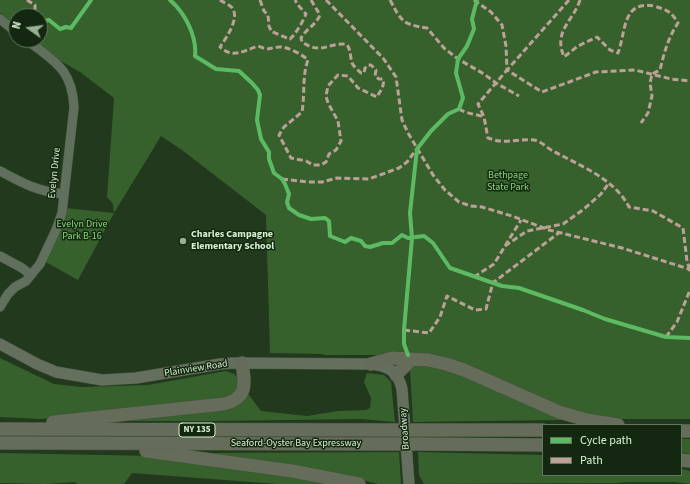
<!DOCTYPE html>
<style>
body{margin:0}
#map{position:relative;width:690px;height:484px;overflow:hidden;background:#22391d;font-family:"Source Sans 3",sans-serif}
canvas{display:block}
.legend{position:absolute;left:542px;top:424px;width:140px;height:52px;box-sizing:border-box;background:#142711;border:1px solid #62775e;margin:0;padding:5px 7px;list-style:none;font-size:12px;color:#d7f0d2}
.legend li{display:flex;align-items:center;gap:8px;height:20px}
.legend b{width:20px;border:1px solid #62775e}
.north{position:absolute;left:8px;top:8px;width:40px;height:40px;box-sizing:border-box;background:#142711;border:1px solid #62775e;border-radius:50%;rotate:284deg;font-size:11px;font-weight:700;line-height:16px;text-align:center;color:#d7f0d2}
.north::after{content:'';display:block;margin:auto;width:14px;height:18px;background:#98b093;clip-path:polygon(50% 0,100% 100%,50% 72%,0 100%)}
</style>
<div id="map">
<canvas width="690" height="484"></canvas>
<ul class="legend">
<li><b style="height:5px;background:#5cba63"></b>Cycle path</li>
<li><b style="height:5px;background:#bda197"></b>Path</li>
</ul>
<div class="north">N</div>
</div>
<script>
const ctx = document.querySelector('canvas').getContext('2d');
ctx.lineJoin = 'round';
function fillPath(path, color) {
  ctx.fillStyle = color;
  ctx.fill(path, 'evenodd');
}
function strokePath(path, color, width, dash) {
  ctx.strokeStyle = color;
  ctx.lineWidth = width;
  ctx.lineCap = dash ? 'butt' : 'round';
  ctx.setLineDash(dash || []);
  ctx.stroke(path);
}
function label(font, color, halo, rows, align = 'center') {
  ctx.font = font + ' "Source Sans 3",sans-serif';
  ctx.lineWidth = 3;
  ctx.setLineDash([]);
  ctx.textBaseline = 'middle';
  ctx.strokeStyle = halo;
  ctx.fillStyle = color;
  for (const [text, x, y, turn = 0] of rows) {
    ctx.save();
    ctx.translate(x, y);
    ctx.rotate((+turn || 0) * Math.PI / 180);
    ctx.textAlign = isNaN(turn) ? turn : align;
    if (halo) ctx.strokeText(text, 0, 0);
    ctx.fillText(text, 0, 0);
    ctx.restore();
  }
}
fillPath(new Path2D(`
 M 0,0 L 690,0 L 690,419 L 621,419 L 593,417 L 406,355 L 324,355 L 323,354 L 270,353 L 266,215 L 182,150 L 161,136 L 114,213 L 78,280 L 44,261 L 65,208 L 114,213 L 113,204 L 107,197 L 114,98 L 80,72 L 59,60 L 34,40 L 40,40 L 40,16 L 16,16 L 16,26 L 0,13 Z
 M 0,358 L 54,384 L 82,387 L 148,385 L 226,371 L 234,374 L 239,378 L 236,392 L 226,398 L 152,405 L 93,414 L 41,419 L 0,417 Z
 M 411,363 L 448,369 L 563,418 L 561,420 L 413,422 L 410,368 Z
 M 367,373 L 384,375 L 391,382 L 395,422 L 362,419 L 214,421 L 108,421 L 249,395 L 261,411 L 307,416 L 338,411 L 366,410 L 370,408 L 371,398 L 364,382 Z
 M 681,439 L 690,439 L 690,454 L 681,452 Z
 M 399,452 L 401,484 L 378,484 L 347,476 L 207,454 L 210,453 Z
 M 418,452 L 543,455 L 543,475 L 681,475 L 681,469 L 690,471 L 690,484 L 674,482 L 629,482 L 614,483 L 424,484 L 419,475 Z
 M 0,453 L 156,456 L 332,484 L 277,484 L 132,473 L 124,484 L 77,484 L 75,482 L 46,484 L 0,483 Z`), '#36612d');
const minor = new Path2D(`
 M 0,19 L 16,32
 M 0,171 C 22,183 39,192 64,194
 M 0,256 L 22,268 L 31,275
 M 0,307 L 8,294 L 15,287 L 26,281 L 40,264 L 56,230 L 62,213 L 74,107 C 72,69 55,62 27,40`);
const major = new Path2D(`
 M 0,344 L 37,364 L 56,372 L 102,380 L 136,378 L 220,364 L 233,363 L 371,364 C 388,366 398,371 402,389 L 409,484`);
const highway = new Path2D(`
 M 371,364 L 392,358 L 428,360 L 446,364 L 464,370 L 559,412 L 587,420 L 618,425
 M 396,375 L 411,360
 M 53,422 L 224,404 C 248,398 245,384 242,363
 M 0,429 L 394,430
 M 418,430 L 543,430
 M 681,431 L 690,431
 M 0,443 L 395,444
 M 419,444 L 543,445
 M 146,451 L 292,471 L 359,484
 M 681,460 L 690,461`);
strokePath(minor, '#3f523b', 10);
strokePath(major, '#3f523b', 12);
strokePath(highway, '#3f523b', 14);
strokePath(minor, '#60705d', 9);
strokePath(major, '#656f5d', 11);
strokePath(highway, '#656c59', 13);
const highwayBridge = new Path2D(`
 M 394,430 L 418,430
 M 395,444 L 419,444`);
strokePath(highwayBridge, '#3f523b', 14, []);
strokePath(highwayBridge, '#656c59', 13);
strokePath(new Path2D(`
 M 27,0 L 35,5 L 35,16
 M 220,0 C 224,3 231,5 233,9 C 239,20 226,38 220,47 C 233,59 243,51 258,46 C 270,51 267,48 279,47 C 287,46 303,55 308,60 C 302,76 305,94 302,112 L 284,127 L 279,135 L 291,158 L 306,161 L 313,165 L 321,165 L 326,162 L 329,154 L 336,150 L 341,141 L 338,121 L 328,103 L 326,96 L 328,86 L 338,75 L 348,76 L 358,88 L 377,97 C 380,91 385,86 383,79 L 379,79 L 375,76 L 376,70 L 371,65 L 368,65 L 365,68 L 364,73 L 361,73 C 358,70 354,67 352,63 C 350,57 351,48 346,44 C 327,43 322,55 302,42 L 301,38 C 306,29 316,25 320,15 L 311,0
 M 260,0 L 264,11 L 268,15 L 269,26 L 271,31 C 275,33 286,38 290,39 C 296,34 303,21 306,14 L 298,5 L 295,0
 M 326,0 L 383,58 L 396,77 L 402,120 L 408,133 L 433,175 L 445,190 L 459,202 L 471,206 L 482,207 L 512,216 L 549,230 L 622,248 L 689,269 L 690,271
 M 390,0 C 402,22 402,24 427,28 L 444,48 L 458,59 L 484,74 L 496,83 L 519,96
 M 474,0 L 491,12 L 502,25 L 506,46 L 507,70 L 478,104 L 484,117 L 488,138 C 492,139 496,141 500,141 C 510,142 522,139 534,140 C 541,141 547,148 553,151 C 580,166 614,178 629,207 L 653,211 L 683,228 L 687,261 L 690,270
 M 569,0 L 507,70 L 542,92 L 596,72 L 635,70 L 671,79 L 690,81
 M 580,0 C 573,22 553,30 564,57 L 578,46 L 597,37 L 610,50 L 618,53 C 626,32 622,0 654,6 C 667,10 671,11 678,23 C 668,38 664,53 660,70 L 652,74 L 650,83 L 652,96 L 648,113 L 641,123
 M 459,109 C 467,114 476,114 484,117
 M 282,179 L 308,182 L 322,182 L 337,178 L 369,179 L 399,168 L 407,162 L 416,150
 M 505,246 L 527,231 L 563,224 L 584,209 L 601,194 L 609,183
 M 474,277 L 494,264 L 521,220
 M 404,330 L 429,333 L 440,317 L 447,296 L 475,310 L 486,309 L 493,282 L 494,282 L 560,232
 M 666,337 L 677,322 L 690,290`), '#bda197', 3, [6, 3]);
strokePath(new Path2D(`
 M 170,0 C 185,13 197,36 195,56 L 216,69 L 239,71 L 252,83 L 258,90 L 260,95 L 257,120 L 261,139 L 269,152 L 269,159 L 274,173 L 282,179 L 285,184 L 289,194 L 287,202 L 289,208 L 299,215 L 311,219 L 325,218 L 329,221 L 330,236 L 345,242 L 351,238 L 361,241 L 365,246 L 370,247 L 383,243 L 392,243 L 402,235 L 408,238 L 424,236 L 433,243 L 450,268 L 502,286 L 519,288 L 583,310 L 605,319 L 666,337 L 690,338
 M 40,21 L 49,20 L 60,29 L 66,27 L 71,28 L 91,0
 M 408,355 L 404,344 L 404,330 L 412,238 L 410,213 L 417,149 L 431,131 L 448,114 L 459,109 L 463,98 L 456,73 L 458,59 L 467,46 L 474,29 L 472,19 L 477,0`), '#5cba63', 4);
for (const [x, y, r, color] of [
 [183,241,4,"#98b093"]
]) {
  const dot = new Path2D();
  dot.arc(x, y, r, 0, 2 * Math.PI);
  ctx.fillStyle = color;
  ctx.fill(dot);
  strokePath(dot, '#142711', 1.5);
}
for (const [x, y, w] of [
 [197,430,36]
]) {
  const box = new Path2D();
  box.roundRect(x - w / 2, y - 7, w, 14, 3);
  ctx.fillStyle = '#142711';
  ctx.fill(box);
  strokePath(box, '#d7f0d2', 1);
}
label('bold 9px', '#d7f0d2', null, [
 ["NY 135",197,430]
]);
label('10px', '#d7f0d2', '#142711', [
 ["Evelyn Drive",55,173,-84],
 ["Plainview Road",196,369,-9],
 ["Broadway",405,429,-94],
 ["Seaford-Oyster Bay Expressway",296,444]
]);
label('10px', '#8bd77c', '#142711', [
 ["Bethpage",508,176],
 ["State Park",508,188],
 ["Evelyn Drive",82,225],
 ["Park B-16",82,237]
]);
label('bold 10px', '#d7f0d2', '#142711', [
 ["Charles Campagne",191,235],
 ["Elementary School",191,247]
], 'left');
</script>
